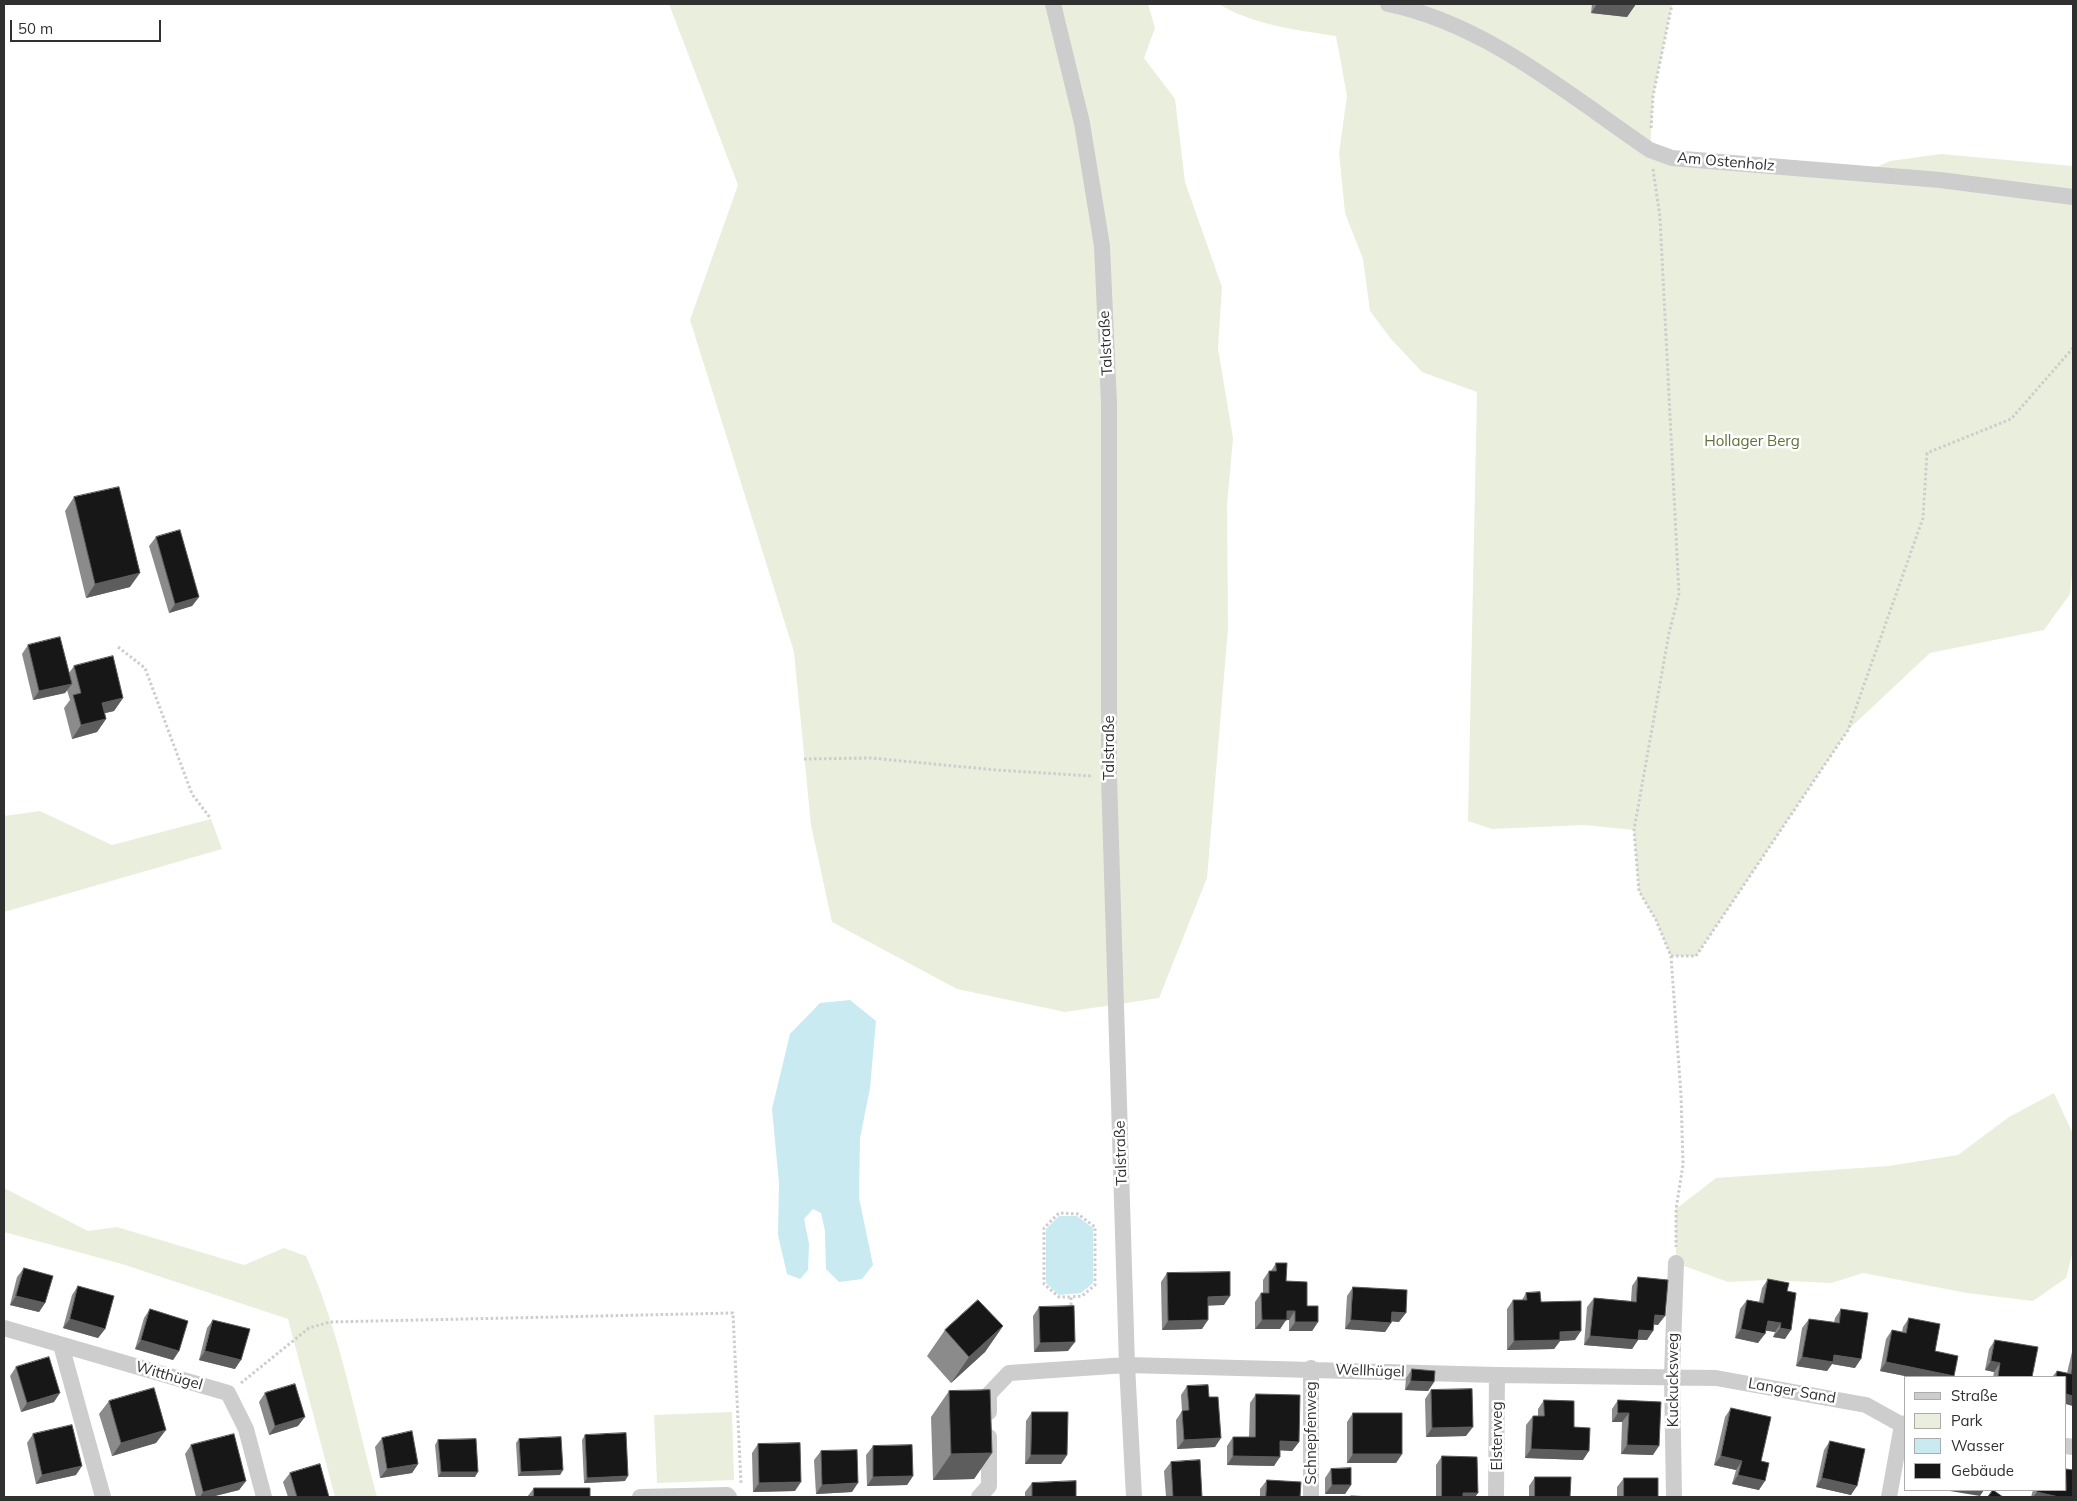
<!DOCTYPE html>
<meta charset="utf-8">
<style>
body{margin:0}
#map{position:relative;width:2077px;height:1501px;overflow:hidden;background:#fff;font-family:Mulish,sans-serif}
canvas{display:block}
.frame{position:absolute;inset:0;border:5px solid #303030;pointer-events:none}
.legend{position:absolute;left:1904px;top:1376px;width:162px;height:115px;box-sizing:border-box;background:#fff;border:1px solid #acacac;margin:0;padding:6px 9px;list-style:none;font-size:15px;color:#303030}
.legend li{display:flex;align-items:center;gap:10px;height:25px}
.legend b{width:25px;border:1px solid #acacac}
.scale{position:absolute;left:10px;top:20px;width:151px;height:22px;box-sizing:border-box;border:2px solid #303030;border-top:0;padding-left:6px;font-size:15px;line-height:18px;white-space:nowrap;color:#303030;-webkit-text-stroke:4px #fff;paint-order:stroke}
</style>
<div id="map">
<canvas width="2077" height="1501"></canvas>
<div class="frame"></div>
<ul class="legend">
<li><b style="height:6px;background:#cdcdcd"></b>Straße</li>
<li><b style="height:14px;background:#eaefdd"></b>Park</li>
<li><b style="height:14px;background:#c8eaf0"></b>Wasser</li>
<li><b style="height:14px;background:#171717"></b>Gebäude</li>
</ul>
<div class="scale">50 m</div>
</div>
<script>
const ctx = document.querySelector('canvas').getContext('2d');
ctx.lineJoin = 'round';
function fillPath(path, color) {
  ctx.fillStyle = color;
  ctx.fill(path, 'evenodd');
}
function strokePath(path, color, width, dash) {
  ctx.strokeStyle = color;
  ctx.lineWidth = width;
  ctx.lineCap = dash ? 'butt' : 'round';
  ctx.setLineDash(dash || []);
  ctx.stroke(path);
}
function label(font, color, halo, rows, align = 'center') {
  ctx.font = font + ' Mulish,sans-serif';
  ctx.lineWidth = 5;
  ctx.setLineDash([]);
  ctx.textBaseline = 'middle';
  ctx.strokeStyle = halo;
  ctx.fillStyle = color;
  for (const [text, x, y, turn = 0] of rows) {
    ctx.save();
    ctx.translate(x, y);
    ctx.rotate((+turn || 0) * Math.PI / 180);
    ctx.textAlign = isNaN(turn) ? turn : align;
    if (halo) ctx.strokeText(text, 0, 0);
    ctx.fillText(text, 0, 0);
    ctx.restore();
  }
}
fillPath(new Path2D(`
 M 669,4 L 1148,4 L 1155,28 L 1144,58 L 1175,99 L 1185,182 L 1222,287 L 1218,349 L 1233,438 L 1227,506 L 1228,629 L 1207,878 L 1159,998 L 1065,1012 L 957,989 L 832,922 L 811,825 L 794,652 L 690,320 L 738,185 Z
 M 1219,4 L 1672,4 L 1653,96 L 1650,150 L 1861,174 L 1890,161 L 1941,154 L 2073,166 L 2073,566 L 2070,594 L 2044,630 L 1930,653 L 1848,730 L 1696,956 L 1671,956 L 1656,920 L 1639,891 L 1634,830 L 1584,825 L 1492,829 L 1468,821 L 1477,392 L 1422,372 L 1391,339 L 1370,311 L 1363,259 L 1345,213 L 1339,153 L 1347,96 L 1336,36 C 1297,30 1253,25 1219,4 Z
 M 40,811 L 112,845 L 211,819 L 222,849 L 4,912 L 4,816 Z
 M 2054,1093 L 2073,1134 L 2073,1251 L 2066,1278 L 2033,1301 L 1967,1293 L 1863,1273 L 1831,1283 L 1766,1280 L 1728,1282 L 1676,1263 L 1676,1209 L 1716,1178 L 1888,1166 L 1958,1155 L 2009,1117 Z
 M 4,1188 L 88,1231 L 117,1227 L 244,1265 L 284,1248 L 306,1256 C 340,1332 355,1416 377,1497 L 335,1497 L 288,1319 L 122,1264 L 4,1232 Z
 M 732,1412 L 734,1480 L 657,1483 L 654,1415 Z`), '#eaefdd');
fillPath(new Path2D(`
 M 850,1000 L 876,1021 L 870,1088 L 860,1138 L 859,1198 L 873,1265 L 862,1279 L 839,1282 L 826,1269 L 825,1231 L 821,1213 L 813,1209 L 804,1219 L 809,1244 L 808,1270 L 800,1279 L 787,1274 L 778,1235 L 779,1183 L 772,1109 L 790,1034 L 820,1003 Z
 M 1059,1216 L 1077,1216 L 1093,1228 L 1093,1283 L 1081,1293 L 1059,1295 L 1046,1283 L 1046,1229 Z`), '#c8eaf0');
strokePath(new Path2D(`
 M 1651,128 L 1653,96 L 1672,4
 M 1653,169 L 1660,217 L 1679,594 L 1669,633 L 1634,830 L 1639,891 L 1656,920 L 1671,956 L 1681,1095 L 1683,1165 L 1676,1209 L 1676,1247
 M 118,647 L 145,668 L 192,794 L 211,819
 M 804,759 L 871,758 L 996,770 L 1091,776
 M 1671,956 L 1696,956 L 1848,730 L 1923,518 L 1927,453 L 2011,419 L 2073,348
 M 1071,1310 L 1071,1297 L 1082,1296 L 1095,1285 L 1095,1227 L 1078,1214 L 1059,1213 L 1044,1228 L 1044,1284 L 1059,1297 L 1071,1297
 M 241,1383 L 309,1328 L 330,1322 L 733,1313 L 741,1484`), '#cdcdcd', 3, [2.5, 2.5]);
strokePath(new Path2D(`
 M 1053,4 L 1082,123 L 1102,246 L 1109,404 L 1109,777 L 1127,1365 L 1134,1497
 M 1388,4 C 1486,24 1569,95 1650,150 L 1672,158 L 1940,180 L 2073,197
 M 4,1328 L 228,1393 L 246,1429 L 264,1497
 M 61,1345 L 103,1497
 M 989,1412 L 989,1394 L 1009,1373 L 1127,1365 L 1497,1375 L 1716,1378 L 1866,1405 L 1902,1425 L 1906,1423
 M 2066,1446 L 2073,1447
 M 640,1497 L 727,1495 L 729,1497
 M 979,1497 L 989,1486 L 989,1437
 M 1311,1497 L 1311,1368
 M 1496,1497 L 1497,1375
 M 1674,1497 L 1672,1376 L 1676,1263
 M 1889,1497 L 1902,1425`), '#cdcdcd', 16);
fillPath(new Path2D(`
 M 1592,4 L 1636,4 L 1627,17 L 1591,13 Z
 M 74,497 L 130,587 L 86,598 L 65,511 Z
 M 156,537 L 199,597 L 192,606 L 169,613 L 149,546 Z
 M 28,645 L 69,673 L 74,666 L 123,698 L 114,711 L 105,713 L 106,719 L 97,732 L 72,739 L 64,708 L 70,700 L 67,690 L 65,693 L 33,700 L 22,654 Z
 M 1276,1263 L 1286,1281 L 1307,1306 L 1318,1322 L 1312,1331 L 1289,1331 L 1289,1320 L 1286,1320 L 1280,1329 L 1255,1329 L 1255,1302 L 1261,1293 L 1263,1293 L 1263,1280 L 1269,1271 L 1271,1271 Z
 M 24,1268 L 45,1303 L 39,1312 L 10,1305 L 17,1277 Z
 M 1167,1273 L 1224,1305 L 1208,1305 L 1202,1329 L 1162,1330 L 1161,1282 Z
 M 1638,1277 L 1658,1325 L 1654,1324 L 1647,1340 L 1638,1340 L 1632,1349 L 1584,1345 L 1587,1307 L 1594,1298 L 1631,1301 L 1632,1286 Z
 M 1768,1279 L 1787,1291 L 1785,1339 L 1773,1337 L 1775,1332 L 1765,1330 L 1758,1343 L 1735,1338 L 1740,1309 L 1747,1300 L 1759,1302 L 1762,1288 Z
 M 78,1286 L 105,1329 L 98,1338 L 63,1328 L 72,1295 Z
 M 1353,1287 L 1399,1322 L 1392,1321 L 1391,1323 L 1385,1332 L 1345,1329 L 1347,1296 Z
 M 1526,1293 L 1541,1302 L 1575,1340 L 1560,1341 L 1554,1349 L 1507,1350 L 1507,1309 L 1513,1300 L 1522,1300 Z
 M 1039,1307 L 1068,1351 L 1034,1352 L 1033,1316 Z
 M 150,1309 L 179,1351 L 173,1360 L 135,1349 L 144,1318 Z
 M 1841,1309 L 1855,1368 L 1832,1364 L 1827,1371 L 1796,1366 L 1802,1328 L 1809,1319 L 1834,1323 L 1835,1318 Z
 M 1909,1318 L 1954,1376 L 1953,1377 L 1910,1377 L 1880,1371 L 1886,1339 L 1892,1330 L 1902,1332 L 1903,1327 Z
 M 213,1320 L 235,1369 L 199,1360 L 207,1328 Z
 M 1003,1326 L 985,1352 L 951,1383 L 927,1356 L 945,1330 Z
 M 1995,1340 L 2032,1377 L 1993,1377 L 1994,1372 L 1985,1370 L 1989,1349 Z
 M 2073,1350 L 2073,1406 L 2066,1404 L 2066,1377 L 2052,1377 L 2057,1371 L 2067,1373 L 2072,1352 Z
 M 16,1367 L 54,1402 L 21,1412 L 10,1376 Z
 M 1412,1369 L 1434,1382 L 1428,1391 L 1405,1390 L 1406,1378 Z
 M 1187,1386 L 1209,1397 L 1215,1447 L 1177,1449 L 1176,1420 L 1182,1411 L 1181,1395 Z
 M 1431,1390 L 1466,1436 L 1426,1437 L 1425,1399 Z
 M 949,1391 L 992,1453 L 974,1479 L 933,1480 L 931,1417 Z
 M 265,1393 L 298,1426 L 269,1435 L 259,1402 Z
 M 1256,1394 L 1299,1442 L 1292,1451 L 1280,1450 L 1274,1466 L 1227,1465 L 1227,1446 L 1233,1437 L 1249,1437 L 1250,1403 Z
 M 1544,1400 L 1574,1427 L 1583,1460 L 1525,1458 L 1526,1425 L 1533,1416 L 1538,1416 L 1538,1409 Z
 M 1618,1400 L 1661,1402 L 1653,1455 L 1621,1454 L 1622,1422 L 1612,1422 L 1612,1409 Z
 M 109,1401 L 156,1443 L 112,1456 L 99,1414 Z
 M 1731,1408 L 1761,1461 L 1759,1490 L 1732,1484 L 1736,1470 L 1714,1465 L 1725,1417 Z
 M 1032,1412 L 1067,1455 L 1061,1464 L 1025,1464 L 1026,1421 Z
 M 1353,1413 L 1402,1454 L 1396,1463 L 1347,1463 L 1347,1422 Z
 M 33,1434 L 76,1475 L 36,1484 L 27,1443 Z
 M 585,1435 L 625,1481 L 584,1483 L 582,1440 Z
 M 382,1438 L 418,1464 L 412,1473 L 380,1478 L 375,1447 Z
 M 519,1439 L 563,1470 L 560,1475 L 518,1476 L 516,1443 Z
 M 438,1440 L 475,1477 L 438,1477 L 435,1445 Z
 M 1830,1441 L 1851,1495 L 1816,1487 L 1824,1450 Z
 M 758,1444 L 795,1491 L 753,1492 L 752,1453 Z
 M 191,1445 L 246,1481 L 239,1490 L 211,1497 L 196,1497 L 185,1454 Z
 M 873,1446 L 913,1476 L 907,1485 L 867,1486 L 866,1455 Z
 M 821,1451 L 852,1492 L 816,1494 L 814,1460 Z
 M 1442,1456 L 1478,1493 L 1475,1497 L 1436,1497 L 1436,1465 Z
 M 1171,1462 L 1202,1497 L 1166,1497 L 1164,1471 Z
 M 1331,1469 L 1351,1485 L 1345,1494 L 1325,1494 L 1325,1478 Z
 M 290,1473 L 329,1497 L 288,1497 L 283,1482 Z
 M 1535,1477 L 1570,1497 L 1529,1497 L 1529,1486 Z
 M 1624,1478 L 1658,1497 L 1617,1497 L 1617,1487 Z
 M 1267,1480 L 1300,1497 L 1260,1497 L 1260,1489 Z
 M 1032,1483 L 1076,1497 L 1025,1497 L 1025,1492 Z
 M 534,1488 L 590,1497 L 527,1497 Z
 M 2033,1490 L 2066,1490 L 2073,1497 L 2031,1497 Z`), '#8b8b8b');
fillPath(new Path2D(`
 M 1597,4 L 1636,4 L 1627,17 L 1591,13 Z
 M 140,573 L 130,587 L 86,598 L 95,584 Z
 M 199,597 L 192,606 L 169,613 L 175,604 Z
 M 72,684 L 65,693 L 33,700 L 39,691 Z
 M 123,698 L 114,711 L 93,716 L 102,703 Z
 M 106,719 L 97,732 L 72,739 L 81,725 Z
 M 16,1296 L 45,1303 L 39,1312 L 10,1305 Z
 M 1230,1296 L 1224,1305 L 1202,1306 L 1208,1297 Z
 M 1287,1311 L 1295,1311 L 1289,1320 L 1286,1320 L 1280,1329 L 1255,1329 L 1262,1320 Z
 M 1392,1312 L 1406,1313 L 1399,1322 L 1386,1321 Z
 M 1655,1315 L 1665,1316 L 1658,1325 L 1649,1324 Z
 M 70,1319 L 105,1329 L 98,1338 L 63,1328 Z
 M 1208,1320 L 1202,1329 L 1162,1330 L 1168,1321 Z
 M 1351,1320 L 1391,1323 L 1385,1332 L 1345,1329 Z
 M 1768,1321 L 1781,1323 L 1775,1332 L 1761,1330 Z
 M 1295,1322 L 1318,1322 L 1312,1331 L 1289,1331 Z
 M 1003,1326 L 985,1352 L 951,1383 L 969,1357 Z
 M 1780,1328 L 1791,1330 L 1785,1339 L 1773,1337 Z
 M 1741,1329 L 1765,1334 L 1758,1343 L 1735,1338 Z
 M 1639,1330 L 1653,1331 L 1647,1340 L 1633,1339 Z
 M 1581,1331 L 1575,1340 L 1560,1341 L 1554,1349 L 1507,1350 L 1514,1341 L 1560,1332 Z
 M 1590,1336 L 1638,1340 L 1632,1349 L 1584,1345 Z
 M 141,1340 L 179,1351 L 173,1360 L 135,1349 Z
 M 1075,1342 L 1068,1351 L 1034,1352 L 1040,1343 Z
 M 205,1351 L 241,1360 L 235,1369 L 199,1360 Z
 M 1834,1355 L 1861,1359 L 1855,1368 L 1832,1364 L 1827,1371 L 1796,1366 L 1802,1357 Z
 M 1991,1361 L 2000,1363 L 1994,1372 L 1985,1370 Z
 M 1886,1362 L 1954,1376 L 1953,1377 L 1910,1377 L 1880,1371 Z
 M 1411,1381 L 1434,1382 L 1428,1391 L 1405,1390 Z
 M 60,1393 L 54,1402 L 21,1412 L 27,1403 Z
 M 2066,1394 L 2073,1396 L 2073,1406 L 2066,1404 Z
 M 1618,1413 L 1629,1413 L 1622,1422 L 1612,1422 Z
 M 305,1417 L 298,1426 L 269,1435 L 275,1426 Z
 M 1473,1427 L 1466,1436 L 1426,1437 L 1432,1428 Z
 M 166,1430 L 156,1443 L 112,1456 L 121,1443 Z
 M 1221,1438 L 1215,1447 L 1177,1449 L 1184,1440 Z
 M 1280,1441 L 1299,1442 L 1292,1451 L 1274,1450 Z
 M 1627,1445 L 1659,1446 L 1653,1455 L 1621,1454 Z
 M 1531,1449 L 1589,1451 L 1583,1460 L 1525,1458 Z
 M 992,1453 L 974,1479 L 933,1480 L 951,1454 Z
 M 1353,1454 L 1402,1454 L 1396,1463 L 1347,1463 Z
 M 1031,1455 L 1067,1455 L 1061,1464 L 1025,1464 Z
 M 1233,1456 L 1280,1457 L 1274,1466 L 1227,1465 Z
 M 1721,1456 L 1742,1461 L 1736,1470 L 1714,1465 Z
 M 418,1464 L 412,1473 L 380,1478 L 387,1469 Z
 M 82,1466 L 76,1475 L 36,1484 L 42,1475 Z
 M 563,1470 L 560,1475 L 518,1476 L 521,1472 Z
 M 441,1472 L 478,1472 L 475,1477 L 438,1477 Z
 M 1738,1475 L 1765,1481 L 1759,1490 L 1732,1484 Z
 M 628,1476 L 625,1481 L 584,1483 L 587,1478 Z
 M 913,1476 L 907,1485 L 867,1486 L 873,1477 Z
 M 1822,1478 L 1857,1486 L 1851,1495 L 1816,1487 Z
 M 246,1481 L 239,1490 L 211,1497 L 200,1497 L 203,1492 Z
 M 801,1482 L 795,1491 L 753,1492 L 759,1483 Z
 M 858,1483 L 852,1492 L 816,1494 L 822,1485 Z
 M 1332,1485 L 1351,1485 L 1345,1494 L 1325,1494 Z
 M 1944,1490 L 1984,1490 L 1980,1496 Z
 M 2037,1492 L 2059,1497 L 2033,1497 Z
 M 1463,1493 L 1478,1493 L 1475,1497 L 1460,1497 Z`), '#5d5d5d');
const building = new Path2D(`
 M 119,487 L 140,573 L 95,584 L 74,497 Z
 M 180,530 L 199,597 L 175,604 L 156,537 Z
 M 60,637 L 72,684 L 39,691 L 28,645 Z
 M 113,656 L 123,698 L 102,703 L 106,719 L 81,725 L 73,695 L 81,693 L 74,666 Z
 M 1276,1263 L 1287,1263 L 1286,1281 L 1307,1282 L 1307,1306 L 1318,1306 L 1318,1322 L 1295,1322 L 1295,1311 L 1287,1311 L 1287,1320 L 1262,1320 L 1261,1293 L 1269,1293 L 1269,1271 L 1276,1271 Z
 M 24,1268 L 53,1276 L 45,1303 L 16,1296 Z
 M 1230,1272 L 1230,1296 L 1208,1297 L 1208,1320 L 1168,1321 L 1167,1273 Z
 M 1638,1277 L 1668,1280 L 1665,1316 L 1655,1315 L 1653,1331 L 1639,1330 L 1638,1340 L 1590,1336 L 1594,1298 L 1636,1302 Z
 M 1768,1279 L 1789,1283 L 1787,1291 L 1796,1293 L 1791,1330 L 1780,1328 L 1781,1323 L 1768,1321 L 1765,1334 L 1741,1329 L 1747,1300 L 1763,1303 Z
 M 78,1286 L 114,1296 L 105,1329 L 70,1319 Z
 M 1353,1287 L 1407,1290 L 1406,1313 L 1392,1312 L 1391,1323 L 1351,1320 Z
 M 1540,1292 L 1541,1302 L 1581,1301 L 1581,1331 L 1560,1332 L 1560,1340 L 1514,1341 L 1513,1300 L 1527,1300 L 1526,1293 Z
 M 978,1300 L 1003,1326 L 969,1357 L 945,1330 Z
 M 1074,1306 L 1075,1342 L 1040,1343 L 1039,1307 Z
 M 150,1309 L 188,1321 L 179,1351 L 141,1340 Z
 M 1841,1309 L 1868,1313 L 1861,1359 L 1834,1355 L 1833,1362 L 1802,1357 L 1809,1319 L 1839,1323 Z
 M 1909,1318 L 1940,1324 L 1935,1351 L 1958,1356 L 1954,1376 L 1886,1362 L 1892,1330 L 1906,1333 Z
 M 213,1320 L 250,1329 L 241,1360 L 205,1351 Z
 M 1995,1340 L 2038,1347 L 2032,1377 L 1998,1377 L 2000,1363 L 1991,1361 Z
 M 49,1357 L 60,1393 L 27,1403 L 16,1367 Z
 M 2073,1365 L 2073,1396 L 2066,1394 L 2066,1377 L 2056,1377 L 2057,1371 L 2071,1374 Z
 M 1412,1369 L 1435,1371 L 1434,1382 L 1411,1381 Z
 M 295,1384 L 305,1417 L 275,1426 L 265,1393 Z
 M 1208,1385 L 1209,1397 L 1218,1397 L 1221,1438 L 1184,1440 L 1182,1411 L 1189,1410 L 1187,1386 Z
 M 154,1388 L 166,1430 L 121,1443 L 109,1401 Z
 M 1472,1389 L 1473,1427 L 1432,1428 L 1431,1390 Z
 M 990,1390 L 992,1453 L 951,1454 L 949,1391 Z
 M 1256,1394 L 1300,1395 L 1299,1442 L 1280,1441 L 1280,1457 L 1233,1456 L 1233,1437 L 1255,1437 Z
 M 1544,1400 L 1574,1401 L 1574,1427 L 1590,1428 L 1589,1451 L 1531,1449 L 1533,1416 L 1544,1416 Z
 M 1618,1400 L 1661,1402 L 1659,1446 L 1627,1445 L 1629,1413 L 1618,1413 Z
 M 1731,1408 L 1771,1417 L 1761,1461 L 1769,1463 L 1765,1481 L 1738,1475 L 1742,1461 L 1721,1456 Z
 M 1032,1412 L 1068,1412 L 1067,1455 L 1031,1455 Z
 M 1353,1413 L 1402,1413 L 1402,1454 L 1353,1454 Z
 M 72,1425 L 82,1466 L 42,1475 L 33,1434 Z
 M 412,1431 L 418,1464 L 387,1469 L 382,1438 Z
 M 626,1433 L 628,1476 L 587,1478 L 585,1435 Z
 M 234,1434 L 246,1481 L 203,1492 L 191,1445 Z
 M 561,1437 L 563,1470 L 521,1472 L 519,1439 Z
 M 476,1439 L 478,1472 L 441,1472 L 438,1440 Z
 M 1830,1441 L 1865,1449 L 1857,1486 L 1822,1478 Z
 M 800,1443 L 801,1482 L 759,1483 L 758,1444 Z
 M 912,1445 L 913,1476 L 873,1477 L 873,1446 Z
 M 857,1450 L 858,1483 L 822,1485 L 821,1451 Z
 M 1442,1456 L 1477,1457 L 1478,1493 L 1463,1493 L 1463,1497 L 1442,1497 Z
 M 1200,1460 L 1202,1497 L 1173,1497 L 1171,1462 Z
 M 320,1464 L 329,1497 L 297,1497 L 290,1473 Z
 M 1351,1468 L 1351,1485 L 1332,1485 L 1331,1469 Z
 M 2066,1469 L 2073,1470 L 2073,1497 L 2059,1497 L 2037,1492 L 2037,1490 L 2066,1490 Z
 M 1535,1477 L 1571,1477 L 1570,1497 L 1535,1497 Z
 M 1624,1478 L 1658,1478 L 1658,1497 L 1624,1497 Z
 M 1267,1480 L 1301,1482 L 1300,1497 L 1266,1497 Z
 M 1076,1481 L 1076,1497 L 1032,1497 L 1032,1483 Z
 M 534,1488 L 590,1488 L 590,1497 L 534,1497 Z
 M 1993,1490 L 2003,1497 L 1988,1497 Z
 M 1351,1496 L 1373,1497 L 1351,1497 Z`);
fillPath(building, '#171717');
strokePath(building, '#5d5d5d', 1);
label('15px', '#303030', '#fff', [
 ["Am Ostenholz",1726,162,5],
 ["Talstraße",1106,343,-93],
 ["Talstraße",1109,748,-90],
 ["Talstraße",1121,1153,-92],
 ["Wellhügel",1370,1371,2],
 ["Witthügel",169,1376,16],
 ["Kuckucksweg",1673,1380,-90],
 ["Langer Sand",1792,1391,10],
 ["Schnepfenweg",1311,1433,-90],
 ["Elsterweg",1497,1436,-90]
]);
label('15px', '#607138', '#fff', [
 ["Hollager Berg",1752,441]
]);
</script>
